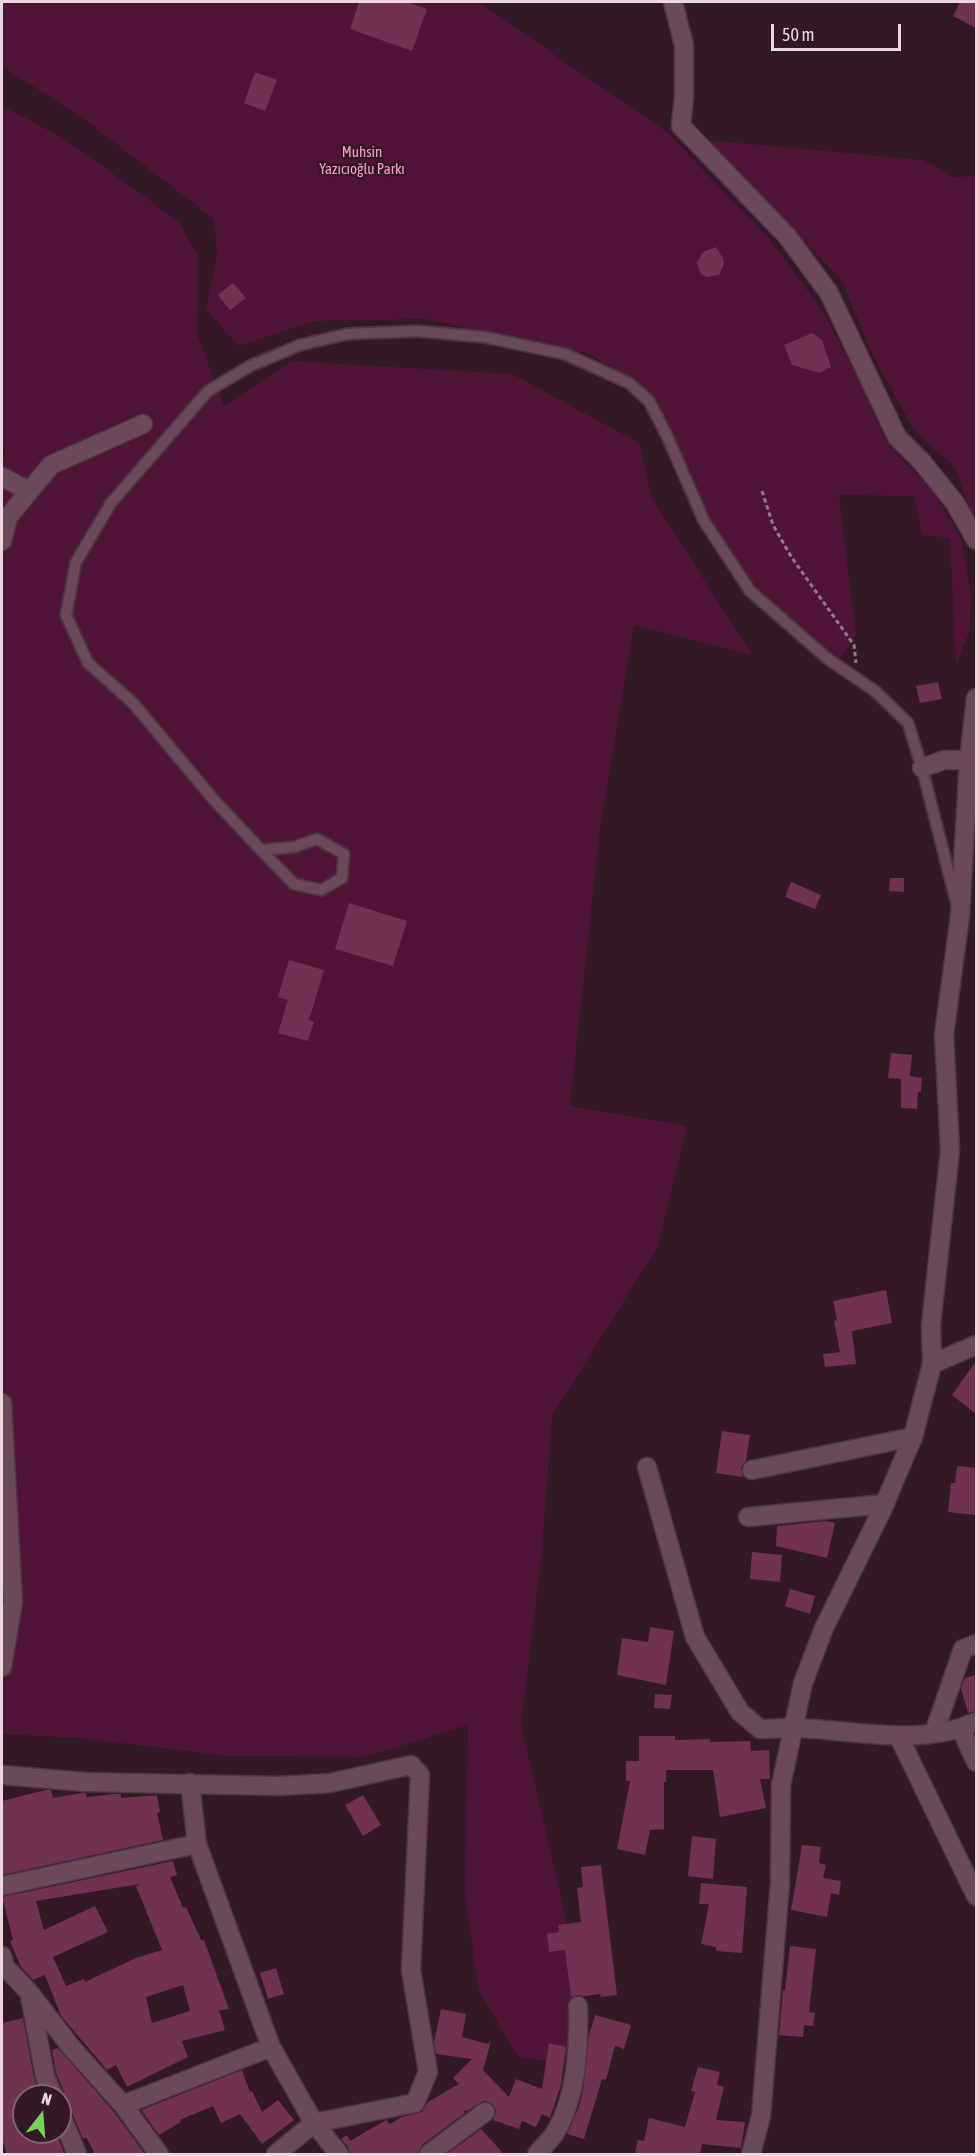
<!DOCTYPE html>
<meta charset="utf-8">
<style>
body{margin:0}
#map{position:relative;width:978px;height:2156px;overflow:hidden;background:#331826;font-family:"Asap Condensed",sans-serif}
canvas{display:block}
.frame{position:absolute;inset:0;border:3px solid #ebd7e0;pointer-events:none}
.north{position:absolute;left:12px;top:2084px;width:60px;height:60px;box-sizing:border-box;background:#331826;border:2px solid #7d6470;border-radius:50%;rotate:17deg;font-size:16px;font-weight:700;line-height:24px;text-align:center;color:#ebd7e0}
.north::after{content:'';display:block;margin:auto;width:21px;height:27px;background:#78d258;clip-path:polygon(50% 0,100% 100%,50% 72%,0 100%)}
.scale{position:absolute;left:771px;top:24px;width:130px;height:27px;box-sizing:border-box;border:3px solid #ebd7e0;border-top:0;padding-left:8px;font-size:18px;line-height:21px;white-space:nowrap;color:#ebd7e0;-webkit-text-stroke:4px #331826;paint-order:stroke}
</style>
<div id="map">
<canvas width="978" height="2156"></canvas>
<div class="frame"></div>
<div class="north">N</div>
<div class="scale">50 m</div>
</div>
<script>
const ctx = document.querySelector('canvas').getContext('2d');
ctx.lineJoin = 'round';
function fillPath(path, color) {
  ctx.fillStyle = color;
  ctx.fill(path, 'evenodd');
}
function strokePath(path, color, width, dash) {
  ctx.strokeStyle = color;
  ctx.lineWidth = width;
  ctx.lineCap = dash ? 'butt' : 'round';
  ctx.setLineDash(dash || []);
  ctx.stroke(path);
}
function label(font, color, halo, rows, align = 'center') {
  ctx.font = font + ' "Asap Condensed",sans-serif';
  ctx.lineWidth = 5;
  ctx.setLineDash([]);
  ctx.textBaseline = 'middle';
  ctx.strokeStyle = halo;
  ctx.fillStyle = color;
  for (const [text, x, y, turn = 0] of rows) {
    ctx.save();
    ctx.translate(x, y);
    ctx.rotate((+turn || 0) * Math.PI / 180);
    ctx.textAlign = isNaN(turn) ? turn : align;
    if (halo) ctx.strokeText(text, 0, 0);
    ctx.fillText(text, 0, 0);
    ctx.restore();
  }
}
fillPath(new Path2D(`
 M 2,2 L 478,2 L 668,133 L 770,240 L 824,313 L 862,386 L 886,442 L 933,491 L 961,538 L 971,596 L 969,633 L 956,664 L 950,538 L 922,535 L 914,496 L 839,495 L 856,634 L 836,667 L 768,613 L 687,496 L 664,422 L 638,382 L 587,353 L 425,319 L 314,321 L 239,346 L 206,309 L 217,256 L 214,219 L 88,122 L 2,66 Z
 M 2,105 L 68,141 L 179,222 L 198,257 L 197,333 L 224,406 L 292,361 L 512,374 L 639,443 L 652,498 L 752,655 L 634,625 L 600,829 L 570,1106 L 687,1126 L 658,1246 L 552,1416 L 542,1552 L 521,1724 L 566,1919 L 577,2065 L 518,2057 L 478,1989 L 465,1892 L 468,1725 L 365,1757 L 228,1756 L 79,1738 L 2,1734 L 2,460 L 6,452 L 2,447 Z
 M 707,140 L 923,160 L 953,177 L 976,176 L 976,528 L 956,469 L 912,426 L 872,354 L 842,281 Z`), '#4f1437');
fillPath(new Path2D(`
 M 359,2 L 407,2 L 427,9 L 412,51 L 350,29 Z
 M 960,2 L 976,2 L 976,28 L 953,16 Z
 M 255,72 L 277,80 L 265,111 L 244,103 Z
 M 716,247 L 723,258 L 724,264 L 719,275 L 707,277 L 701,274 L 697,263 L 703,252 Z
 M 233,283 L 246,298 L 230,310 L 218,295 Z
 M 812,333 L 822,340 L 831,367 L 820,373 L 792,365 L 784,345 Z
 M 938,682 L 942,699 L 920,703 L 916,686 Z
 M 890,878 L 904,878 L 904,892 L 889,891 Z
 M 791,882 L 821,895 L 815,909 L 785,897 Z
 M 349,903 L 407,921 L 393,966 L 335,949 Z
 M 289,960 L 324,970 L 309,1020 L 314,1022 L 308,1041 L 278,1033 L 288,1000 L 278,997 Z
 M 891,1053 L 912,1055 L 910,1076 L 922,1078 L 921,1092 L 918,1092 L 917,1109 L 901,1108 L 901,1079 L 888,1078 Z
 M 886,1290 L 892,1323 L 852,1331 L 856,1364 L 825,1367 L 823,1354 L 840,1352 L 834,1321 L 837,1320 L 833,1301 Z
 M 976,1361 L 976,1414 L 952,1395 Z
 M 722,1431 L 750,1435 L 746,1461 L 741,1467 L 743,1477 L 716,1473 Z
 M 957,1466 L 976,1468 L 976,1515 L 948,1512 L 951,1483 L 955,1483 Z
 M 826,1521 L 835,1523 L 827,1558 L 776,1546 L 777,1526 Z
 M 752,1552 L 782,1555 L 780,1582 L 750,1579 Z
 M 790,1589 L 815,1596 L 810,1614 L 785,1606 Z
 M 650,1627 L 674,1631 L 666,1685 L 617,1675 L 622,1638 L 648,1642 Z
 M 976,1675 L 976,1711 L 968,1713 L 961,1688 L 965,1678 Z
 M 655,1694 L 672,1695 L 670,1709 L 654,1708 Z
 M 639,1736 L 675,1736 L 675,1740 L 710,1739 L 710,1742 L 750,1741 L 751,1751 L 769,1750 L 770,1779 L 760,1779 L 766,1808 L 720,1817 L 713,1770 L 666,1770 L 666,1782 L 664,1782 L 664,1829 L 650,1830 L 645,1855 L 617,1849 L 630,1781 L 626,1781 L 626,1761 L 639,1761 Z
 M 45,1790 L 51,1790 L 53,1798 L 81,1793 L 86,1793 L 87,1797 L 113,1794 L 121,1794 L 121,1798 L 157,1795 L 160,1812 L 157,1813 L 163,1840 L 2,1875 L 2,1801 Z
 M 363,1795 L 381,1825 L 363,1836 L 345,1805 Z
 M 692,1836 L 716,1839 L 713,1879 L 688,1876 Z
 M 802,1845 L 821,1847 L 819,1863 L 826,1865 L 823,1878 L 841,1881 L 839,1895 L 831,1893 L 827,1917 L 791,1910 Z
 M 173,1861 L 177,1875 L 170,1877 L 183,1908 L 186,1907 L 201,1940 L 204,1940 L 229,2009 L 219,2010 L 225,2030 L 182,2041 L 188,2057 L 127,2087 L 116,2065 L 107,2070 L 61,2016 L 45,1975 L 33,1980 L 21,1967 L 10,1941 L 13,1940 L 2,1897 ZM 140,1884 L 136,1886 L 162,1950 L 136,1958 L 85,1982 L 84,1979 L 66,1986 L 53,1957 L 108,1932 L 95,1906 L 44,1930 L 36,1901 ZM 183,1985 L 190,2011 L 152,2023 L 146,1997 Z
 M 601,1865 L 617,1995 L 600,1997 L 601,1994 L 584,1996 L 577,1995 L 571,1997 L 565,1950 L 549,1952 L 547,1934 L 559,1932 L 558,1925 L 581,1922 L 577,1888 L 583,1887 L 581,1867 Z
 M 701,1883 L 747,1887 L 742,1953 L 716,1951 L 716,1947 L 701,1944 L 709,1904 L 699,1904 Z
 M 790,1946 L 816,1949 L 809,2012 L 815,2013 L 813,2026 L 804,2025 L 803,2037 L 779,2035 L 783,1990 L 785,1990 Z
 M 276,1968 L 284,1994 L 268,1999 L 260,1973 Z
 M 441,2009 L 466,2014 L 462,2037 L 488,2044 L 491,2041 L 483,2070 L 509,2097 L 516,2079 L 542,2089 L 549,2043 L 566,2047 L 561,2085 L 550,2118 L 542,2114 L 536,2127 L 522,2121 L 519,2129 L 493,2120 L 496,2111 L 494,2106 L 490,2102 L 483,2101 L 467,2111 L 463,2110 L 465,2113 L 422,2145 L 418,2154 L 350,2154 L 348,2147 L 341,2139 L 347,2135 L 350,2141 L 386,2120 L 390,2124 L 402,2117 L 422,2112 L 428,2102 L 459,2084 L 453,2078 L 472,2059 L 436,2054 L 434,2042 Z
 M 595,2015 L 631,2025 L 624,2049 L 615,2046 L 606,2080 L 602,2079 L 584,2139 L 567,2134 L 579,2107 L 583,2090 L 589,2035 Z
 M 23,2018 L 34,2078 L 41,2096 L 24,2096 L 24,2132 L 56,2132 L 64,2153 L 62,2154 L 7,2154 L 2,2139 L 2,2023 Z
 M 58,2048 L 114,2112 L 145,2154 L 95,2154 L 86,2137 L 83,2139 L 70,2108 L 62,2102 L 64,2092 L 56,2073 L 52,2050 Z
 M 698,2067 L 720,2072 L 717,2085 L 724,2087 L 716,2120 L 745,2122 L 741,2148 L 702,2144 L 700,2154 L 635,2154 L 638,2140 L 644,2141 L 649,2118 L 685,2127 L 695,2092 L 691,2091 Z
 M 242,2070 L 250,2092 L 252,2091 L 262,2112 L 278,2100 L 294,2120 L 262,2144 L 240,2114 L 221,2123 L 213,2106 L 180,2120 L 181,2122 L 159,2135 L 141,2110 Z
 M 481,2129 L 504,2154 L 447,2154 Z`), '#703153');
const lane = new Path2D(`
 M 261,850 L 294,847 L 317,839 L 344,854 L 342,878 L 321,890 L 294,884 L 261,850 L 214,800 L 133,703 L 88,663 L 66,615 L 76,562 L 111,503 L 208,391 L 250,366 L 300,345 L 347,334 L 417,331 L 484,337 L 565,354 L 629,383 L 649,401 L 667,436 L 704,521 L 750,591 L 828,659 L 875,691 L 908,723 L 922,768 L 956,901`);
const street = new Path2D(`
 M 673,2 L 684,45 L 684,96 L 681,126 L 787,236 L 829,293 L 897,437 L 922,462 L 955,503 L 976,540
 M 2,477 L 29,491
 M 2,541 L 8,517 L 51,465 L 143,424
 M 922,768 L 944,760 L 969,760
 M 960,916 L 969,760 L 976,698
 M 932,1364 L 976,1345
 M 2,1403 L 13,1602 L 2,1667
 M 647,1467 L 695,1637 L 740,1712 L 760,1729 C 771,1729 782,1728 793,1728 C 854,1729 918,1748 976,1722
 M 752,1470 L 913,1437
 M 748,1517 L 885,1504
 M 961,1729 L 976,1762
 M 934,1733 L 963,1649 L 976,1644
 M 899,1737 L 976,1896
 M 2,1775 L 85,1782 L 279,1786 L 330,1783 L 411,1765 L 420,1775 L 411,1970 L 428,2072 L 415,2103 L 314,2123 L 276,2154
 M 190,1783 L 197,1844 L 271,2047 L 314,2123 L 339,2154
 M 2,1886 L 197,1844
 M 2,1956 L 5,1967 L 29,1992 L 71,2047 L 123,2105 L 159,2154
 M 30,1996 L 45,2076 L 53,2096
 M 123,2105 L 271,2047
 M 60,2113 L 77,2154
 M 429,2154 L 485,2112
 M 537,2154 C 543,2147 550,2140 555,2133 C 577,2096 579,2048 578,2006`);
const secondary = new Path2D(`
 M 751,2154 L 761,2116 L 780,1883 L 781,1785 L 803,1683 L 824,1628 L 882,1510 L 913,1437 L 932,1364 L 931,1325 L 950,1150 L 944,1035 L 960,916`);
strokePath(lane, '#4b3641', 14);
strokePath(street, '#4b3641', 21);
strokePath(secondary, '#4b3641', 21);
strokePath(new Path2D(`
 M 762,491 L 773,525 L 792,558 L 854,645 L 856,663`), '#907884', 3, [4.5, 3]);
strokePath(lane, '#6a4a5a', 10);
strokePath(street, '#6a4a5a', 18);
strokePath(secondary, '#6a4a5a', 18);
label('15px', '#fd9cce', '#331826', [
 ["Muhsin",362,152],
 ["Yazıcıoğlu Parkı",362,169]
]);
</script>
